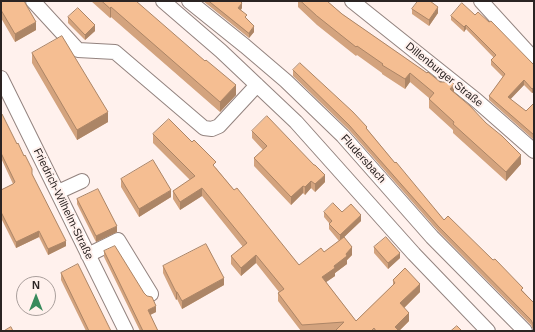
<!DOCTYPE html>
<meta charset="utf-8">
<style>
body{margin:0}
#map{position:relative;width:535px;height:332px;overflow:hidden;background:#fff1ed;font-family:Helvetica,sans-serif}
canvas{display:block}
.frame{position:absolute;inset:0;border:2px solid #2b2423;pointer-events:none}
.north{position:absolute;left:16px;top:276px;width:40px;height:40px;box-sizing:border-box;background:#fff1ed;border:1px solid #aa9f9c;border-radius:50%;rotate:0deg;font-size:11px;font-weight:700;line-height:16px;text-align:center;color:#2b2423}
.north::after{content:'';display:block;margin:auto;width:14px;height:18px;background:#388a5c;clip-path:polygon(50% 0,100% 100%,50% 72%,0 100%)}
</style>
<div id="map">
<canvas width="535" height="332"></canvas>
<div class="frame"></div>
<div class="north">N</div>
</div>
<script>
const ctx = document.querySelector('canvas').getContext('2d');
ctx.lineJoin = 'round';
function strokePath(path, color, width, dash) {
  ctx.strokeStyle = color;
  ctx.lineWidth = width;
  ctx.lineCap = dash ? 'butt' : 'round';
  ctx.setLineDash(dash || []);
  ctx.stroke(path);
}
function fillPath(path, color) {
  ctx.fillStyle = color;
  ctx.fill(path, 'evenodd');
}
function label(font, color, halo, rows, align = 'center') {
  ctx.font = font + ' Helvetica,sans-serif';
  ctx.lineWidth = 4;
  ctx.setLineDash([]);
  ctx.textBaseline = 'middle';
  ctx.strokeStyle = halo;
  ctx.fillStyle = color;
  for (const [text, x, y, turn = 0] of rows) {
    ctx.save();
    ctx.translate(x, y);
    ctx.rotate((+turn || 0) * Math.PI / 180);
    ctx.textAlign = isNaN(turn) ? turn : align;
    if (halo) ctx.strokeText(text, 0, 0);
    ctx.fillText(text, 0, 0);
    ctx.restore();
  }
}
const minor = new Path2D(`
 M 33,1 L 78,50 L 115,52 L 204,128 L 212,129 L 219,126 L 257,85
 M 163,1 L 221,51 L 296,122 L 414,254 L 488,331
 M 189,1 L 245,46 L 286,81 L 343,136 L 432,237 L 525,331
 M 352,1 L 476,100 L 534,151
 M 481,1 L 534,59
 M 1,78 L 126,331
 M 58,192 L 82,181
 M 88,255 L 118,240 L 151,294`);
strokePath(minor, '#93837f', 16);
strokePath(minor, '#fff', 14);
fillPath(new Path2D(`
 M 1,1 L 36,30 L 15,42 L 1,18 Z
 M 91,1 L 136,1 L 236,95 L 220,112 L 111,17 L 110,18 Z
 M 203,1 L 240,1 L 242,8 L 241,10 L 247,19 L 254,32 L 249,38 Z
 M 298,1 L 327,1 L 342,14 L 454,92 L 521,164 L 506,181 L 453,133 L 453,130 L 429,108 L 429,98 L 410,82 L 405,89 L 382,74 L 382,73 L 357,55 L 356,56 L 317,25 L 298,7 Z
 M 412,9 L 438,13 L 429,26 L 412,14 Z
 M 475,15 L 534,65 L 534,92 L 532,93 L 524,85 L 510,99 L 526,111 L 534,103 L 534,140 L 489,100 L 489,96 L 503,77 L 491,65 L 491,60 L 494,58 L 466,29 L 464,32 L 451,20 L 451,16 Z
 M 68,17 L 95,31 L 85,40 L 68,23 Z
 M 32,53 L 108,122 L 77,140 L 32,63 Z
 M 293,70 L 367,129 L 395,163 L 444,220 L 523,291 L 534,303 L 534,331 L 533,331 L 533,329 L 531,325 L 438,231 L 349,130 L 293,76 Z
 M 1,114 L 32,174 L 66,246 L 48,255 L 39,237 L 16,248 L 1,218 L 1,190 L 13,184 L 1,158 Z
 M 252,131 L 325,182 L 315,192 L 311,188 L 305,195 L 303,193 L 291,205 L 254,166 L 254,158 L 263,150 L 252,138 Z
 M 153,134 L 216,168 L 234,190 L 299,265 L 324,252 L 339,241 L 329,229 L 329,223 L 324,217 L 324,212 L 342,212 L 361,221 L 342,239 L 352,255 L 347,260 L 347,264 L 335,273 L 335,276 L 326,282 L 356,321 L 393,285 L 393,280 L 420,292 L 404,308 L 409,321 L 399,331 L 301,331 L 278,301 L 278,293 L 279,292 L 256,263 L 241,276 L 231,264 L 231,256 L 243,247 L 202,196 L 180,210 L 173,199 L 173,191 L 190,180 L 153,143 Z
 M 121,179 L 171,197 L 139,217 L 121,187 Z
 M 534,187 L 534,201 L 533,200 L 533,188 Z
 M 77,199 L 117,232 L 96,242 L 77,204 Z
 M 374,247 L 400,258 L 388,269 L 374,253 Z
 M 104,251 L 144,293 L 156,312 L 150,315 L 158,331 L 140,331 L 104,257 Z
 M 163,266 L 224,285 L 182,309 L 177,299 L 176,300 L 163,273 Z
 M 61,273 L 111,331 L 86,331 L 61,280 Z`), '#d3a37e');
fillPath(new Path2D(`
 M 242,3 L 242,8 L 238,13 L 238,8 Z
 M 111,7 L 111,17 L 110,18 L 110,8 Z
 M 438,7 L 438,13 L 429,26 L 429,20 Z
 M 36,22 L 36,30 L 15,42 L 15,34 Z
 M 95,25 L 95,31 L 85,40 L 85,35 Z
 M 466,25 L 466,29 L 464,32 L 464,27 Z
 M 254,26 L 254,32 L 249,38 L 249,33 Z
 M 410,73 L 410,82 L 405,89 L 405,79 Z
 M 524,80 L 524,85 L 508,102 L 508,97 Z
 M 454,84 L 454,93 L 450,89 Z
 M 236,85 L 236,95 L 220,112 L 220,102 Z
 M 534,87 L 534,92 L 532,93 L 532,89 Z
 M 108,112 L 108,122 L 77,140 L 77,130 Z
 M 521,155 L 521,164 L 506,181 L 506,172 Z
 M 325,175 L 325,182 L 315,192 L 315,184 Z
 M 311,181 L 311,188 L 305,195 L 305,187 Z
 M 303,186 L 303,193 L 291,205 L 291,197 Z
 M 202,188 L 202,196 L 180,210 L 180,202 Z
 M 171,190 L 171,197 L 139,217 L 139,209 Z
 M 361,215 L 361,221 L 340,241 L 340,235 Z
 M 117,226 L 117,232 L 96,242 L 96,236 Z
 M 39,231 L 39,237 L 16,248 L 16,242 Z
 M 66,241 L 66,246 L 48,255 L 48,249 Z
 M 352,247 L 352,255 L 347,260 L 347,264 L 335,273 L 335,276 L 322,285 L 322,277 Z
 M 400,253 L 400,258 L 388,269 L 388,263 Z
 M 256,255 L 256,263 L 241,276 L 241,268 Z
 M 224,278 L 224,285 L 182,309 L 182,301 Z
 M 420,284 L 420,292 L 400,312 L 400,303 Z
 M 176,292 L 177,292 L 177,299 L 176,300 Z
 M 156,306 L 156,312 L 148,316 L 148,310 Z
 M 409,313 L 409,321 L 399,331 L 395,327 Z`), '#ac8566');
const building = new Path2D(`
 M 1,1 L 24,1 L 36,22 L 15,34 L 1,10 Z
 M 102,1 L 136,1 L 205,61 L 206,60 L 236,85 L 220,102 L 111,7 L 110,8 Z
 M 209,1 L 240,1 L 242,3 L 238,8 L 247,15 L 245,17 L 254,26 L 249,33 Z
 M 301,1 L 327,1 L 342,14 L 427,73 L 428,72 L 440,82 L 452,82 L 454,84 L 450,89 L 470,106 L 486,123 L 502,136 L 521,155 L 506,172 L 453,124 L 454,122 L 429,99 L 434,93 L 410,73 L 405,79 L 382,65 L 383,64 L 357,46 L 356,47 L 317,16 Z
 M 418,1 L 430,1 L 438,7 L 429,20 L 412,9 Z
 M 462,3 L 475,15 L 478,12 L 489,22 L 491,21 L 534,65 L 534,87 L 532,89 L 524,80 L 508,97 L 526,111 L 534,103 L 534,135 L 489,96 L 505,74 L 491,60 L 496,55 L 466,25 L 464,27 L 451,16 Z
 M 78,8 L 95,25 L 85,35 L 68,17 Z
 M 62,36 L 108,112 L 77,130 L 32,53 Z
 M 300,63 L 353,112 L 367,127 L 366,128 L 395,163 L 396,162 L 444,220 L 448,216 L 493,260 L 495,259 L 523,288 L 521,290 L 534,303 L 534,329 L 533,328 L 533,324 L 531,320 L 438,226 L 349,125 L 293,70 Z
 M 1,114 L 2,114 L 17,144 L 18,143 L 24,156 L 25,155 L 32,169 L 32,174 L 66,241 L 48,249 L 39,231 L 16,242 L 1,212 L 1,190 L 13,184 L 15,182 L 1,153 Z
 M 267,116 L 314,165 L 315,165 L 325,175 L 315,184 L 311,181 L 305,187 L 303,186 L 291,197 L 254,158 L 267,146 L 252,131 Z
 M 169,119 L 192,142 L 194,140 L 216,162 L 213,165 L 234,190 L 237,188 L 299,265 L 321,248 L 324,252 L 344,237 L 352,247 L 346,254 L 347,256 L 334,266 L 335,268 L 322,277 L 356,321 L 395,283 L 393,280 L 405,268 L 420,284 L 400,303 L 409,313 L 395,327 L 399,331 L 376,331 L 374,328 L 371,331 L 335,331 L 344,322 L 302,325 L 278,293 L 284,289 L 256,255 L 241,268 L 231,256 L 247,243 L 202,188 L 180,202 L 173,191 L 195,176 L 153,134 Z
 M 153,160 L 171,190 L 139,209 L 121,179 Z
 M 98,189 L 117,226 L 96,236 L 77,199 Z
 M 333,203 L 342,212 L 351,204 L 361,215 L 340,235 L 329,224 L 332,221 L 324,212 Z
 M 386,237 L 400,253 L 388,263 L 374,247 Z
 M 206,244 L 224,278 L 182,301 L 177,292 L 176,292 L 163,266 Z
 M 115,246 L 144,293 L 147,296 L 152,297 L 156,306 L 148,310 L 158,331 L 143,331 L 104,251 Z
 M 78,264 L 111,331 L 89,331 L 61,273 Z
 M 457,326 L 462,331 L 451,331 Z
 M 11,327 L 13,331 L 4,331 Z`);
fillPath(building, '#f5be92');
strokePath(building, '#ac8566', 1);
label('11px', '#2b2423', '#fff1ed', [
 ["Dillenburger Straße",444,75,39],
 ["Fludersbach",363,159,48],
 ["Friedrich-Wilhelm-Straße",63,204,64]
]);
</script>
